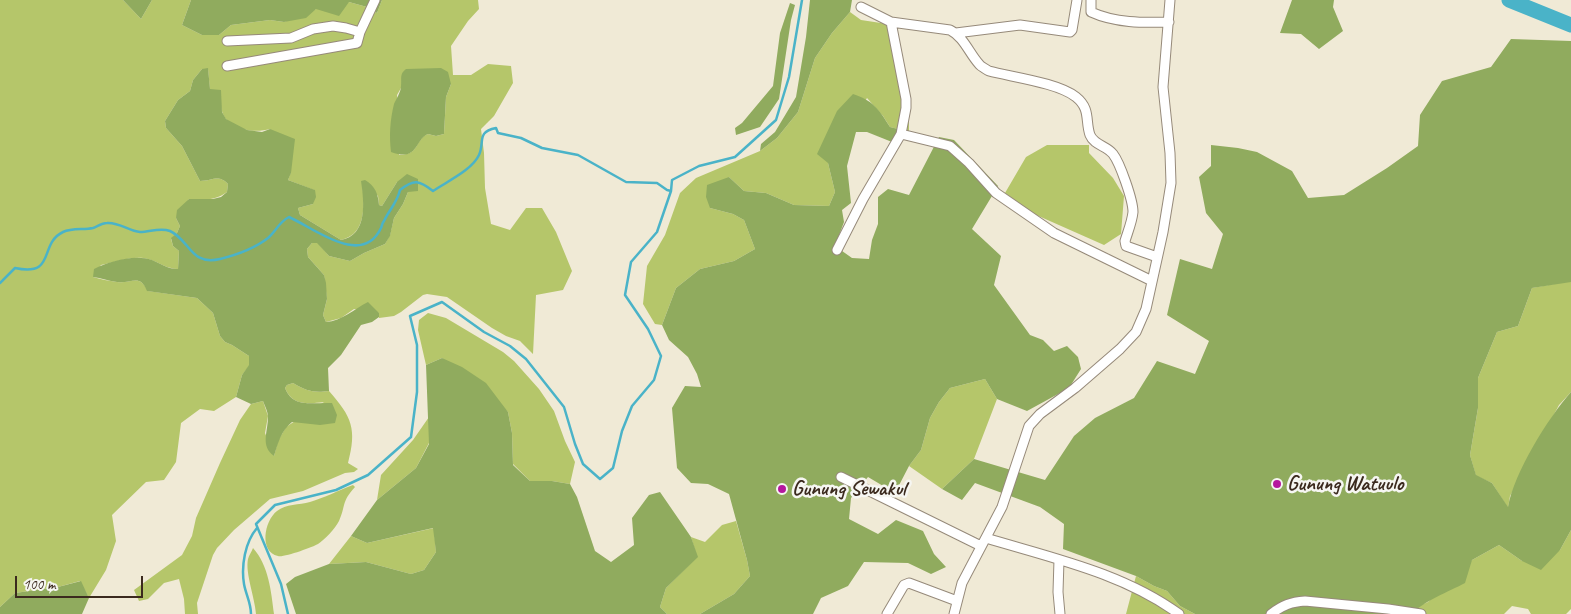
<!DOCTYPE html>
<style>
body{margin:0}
#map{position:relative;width:1571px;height:614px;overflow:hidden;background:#f0ead6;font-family:Caveat,sans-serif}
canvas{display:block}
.scale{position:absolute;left:15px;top:576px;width:128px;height:22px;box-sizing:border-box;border:2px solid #3b2a1e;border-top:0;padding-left:6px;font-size:15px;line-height:18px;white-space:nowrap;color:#3b2a1e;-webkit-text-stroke:4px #f6f6f2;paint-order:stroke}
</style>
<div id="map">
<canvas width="1571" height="614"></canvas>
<div class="scale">100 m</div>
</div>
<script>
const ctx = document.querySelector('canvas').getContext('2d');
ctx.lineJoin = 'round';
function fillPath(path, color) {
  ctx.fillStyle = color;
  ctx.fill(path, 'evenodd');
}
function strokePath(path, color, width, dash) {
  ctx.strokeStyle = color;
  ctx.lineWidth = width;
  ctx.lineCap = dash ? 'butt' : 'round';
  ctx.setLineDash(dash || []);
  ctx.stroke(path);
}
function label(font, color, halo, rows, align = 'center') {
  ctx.font = font + ' Caveat,sans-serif';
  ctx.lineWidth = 5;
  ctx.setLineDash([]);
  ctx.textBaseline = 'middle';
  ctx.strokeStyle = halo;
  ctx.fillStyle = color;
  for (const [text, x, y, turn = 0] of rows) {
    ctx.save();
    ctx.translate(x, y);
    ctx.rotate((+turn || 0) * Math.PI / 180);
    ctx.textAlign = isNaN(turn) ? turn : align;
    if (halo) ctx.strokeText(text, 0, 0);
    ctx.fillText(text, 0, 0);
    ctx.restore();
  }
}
fillPath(new Path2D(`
 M 0,0 L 123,0 L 141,19 L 152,0 L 191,0 L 182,25 L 202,35 L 219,35 L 231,25 L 270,20 L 284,22 L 316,9 L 349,2 L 367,7 L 377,13 L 382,0 L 478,0 L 479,9 L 468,21 L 451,46 L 453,75 L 471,75 L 488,64 L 511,66 L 513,83 L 494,116 L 481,129 L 484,153 L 485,188 L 491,224 L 510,230 L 526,208 L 542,208 L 556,232 L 572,271 L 563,290 L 536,295 L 533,354 L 520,341 L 506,336 L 492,328 L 447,297 L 427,294 L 423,295 L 401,312 L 394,316 L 379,318 L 379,313 L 354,309 L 341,318 L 326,322 L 323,315 L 327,299 L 324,275 L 308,257 L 307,249 L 312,243 L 318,243 L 329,256 L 350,261 L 364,253 L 385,244 L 390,235 L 394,218 L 403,204 L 408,192 L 397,182 L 382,206 L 379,205 L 378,196 L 362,181 C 364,202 368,234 341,240 L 300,215 L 298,208 L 313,204 L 314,190 L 288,180 L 291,172 L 270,129 C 256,133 235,131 225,118 C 220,110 220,99 220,90 L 210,90 L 208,69 L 202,69 L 193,80 L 190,91 L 178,100 L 165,121 L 166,128 L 182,146 L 200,181 C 213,181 218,174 228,184 L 227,192 C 215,201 204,200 189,199 L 176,218 L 180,226 L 177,233 L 171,239 L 173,246 L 179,251 L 178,269 C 167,269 159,262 148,259 C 134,255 116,262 101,265 L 93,277 C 100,279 109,281 117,282 C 131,284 139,273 148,291 L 197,298 L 213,313 L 220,336 L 225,342 L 232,345 L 249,356 L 250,365 L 242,375 L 236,397 L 214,411 L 200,409 L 181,423 L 176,462 L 164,480 L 146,482 L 112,515 L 116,541 L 106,570 L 89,598 L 80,581 L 58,587 L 15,593 L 0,607 ZM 451,84 L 446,97 L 444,134 L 436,136 L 428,134 C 415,139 420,155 399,155 L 397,95 L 401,88 Z
 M 850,12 L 861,20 L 894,25 L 909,113 L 909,132 L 890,127 L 883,116 L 867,98 L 828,163 L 835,192 L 829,206 L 794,205 L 766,193 L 744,191 L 729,177 L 710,208 L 733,214 L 744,220 L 755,249 L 734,261 L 700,269 L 676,288 L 662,325 L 655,324 L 643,304 L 647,266 L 665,235 L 680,193 L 696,178 L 760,151 L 777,138 L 798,112 L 815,58 L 832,33 Z
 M 1047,145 L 1089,145 L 1089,153 L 1113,178 L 1124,196 L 1121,234 L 1104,245 L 1034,214 L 1005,193 L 1026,157 Z
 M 1565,282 L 1571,282 L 1571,392 L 1559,405 L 1510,496 L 1508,508 L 1492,483 L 1476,476 L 1470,455 L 1478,408 L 1478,378 L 1497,332 L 1518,326 L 1532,288 Z
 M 428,313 L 446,318 L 503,352 L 514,361 L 539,389 L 554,411 L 565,441 L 575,462 L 570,484 L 552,481 L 530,481 L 513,464 L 512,433 L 508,412 L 442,358 L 426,365 L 418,330 L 419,320 Z
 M 985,379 L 997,399 L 974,459 L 942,489 L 909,466 L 921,450 L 930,418 L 939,402 L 950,388 Z
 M 293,383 C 307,391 313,393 329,391 C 352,417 357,429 348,463 L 358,469 L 354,472 L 345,473 L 303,491 L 270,499 L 234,530 L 217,548 L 213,555 L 197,603 L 198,614 L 185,614 L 184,599 L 179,579 L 164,583 L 148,599 L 139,601 L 134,590 L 182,555 L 192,536 L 196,518 L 220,463 L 240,420 L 251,404 L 263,401 L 268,416 L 265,433 L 274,456 L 278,441 L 286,427 L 324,402 C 308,404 292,406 285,388 L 287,385 Z
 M 429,417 L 429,443 L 416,468 L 377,500 L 381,475 L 413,440 Z
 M 353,485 L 355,487 C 341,502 346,506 339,521 C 335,529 325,539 318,544 C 313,547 283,558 278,556 C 259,552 264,521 277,511 C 286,504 299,505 310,502 C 324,498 339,490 353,485 Z
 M 736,521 L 747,560 L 750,576 L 734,594 L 700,614 L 667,614 L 660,607 L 666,588 L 697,557 L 691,537 L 705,542 L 722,525 Z
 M 434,528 L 436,552 L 424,570 L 411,574 L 366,562 L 329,564 L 351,536 L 367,543 Z
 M 1571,530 L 1571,609 L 1566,614 L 1531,614 L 1528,609 L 1512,606 L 1504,614 L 1412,614 L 1419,606 L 1428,602 L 1472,560 L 1499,545 L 1522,561 L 1560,550 Z
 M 253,548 C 269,566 271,591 274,614 L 256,614 C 255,598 245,573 248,559 C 249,555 252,551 253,548 Z
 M 1136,576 L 1154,586 L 1167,591 L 1180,606 L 1195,614 L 1126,614 Z`), '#b5c66a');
fillPath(new Path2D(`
 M 123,0 L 152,0 L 141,19 Z
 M 191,0 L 382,0 L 377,13 L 367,7 L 349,2 L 339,16 L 316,9 L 306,18 L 284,22 L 270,20 L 231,25 L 219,35 L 202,35 L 182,25 Z
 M 810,0 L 852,0 L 850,12 L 832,33 L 815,58 L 798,112 L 777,138 L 760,151 L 761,144 L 775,132 L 796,97 L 806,37 Z
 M 1292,0 L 1334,0 L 1333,7 L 1343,31 L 1319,49 L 1301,34 L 1280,33 Z
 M 790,3 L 795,5 L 791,20 L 779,99 L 760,127 L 736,135 L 735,128 L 742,123 L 773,86 L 780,33 Z
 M 1511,39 L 1571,41 L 1571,282 L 1532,288 L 1518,326 L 1497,332 L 1478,378 L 1478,408 L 1470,455 L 1476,475 L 1492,483 L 1508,507 C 1514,473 1548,418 1571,392 L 1571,530 L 1560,550 L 1541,570 L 1522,561 L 1499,545 L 1472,560 L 1465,583 C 1450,591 1422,602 1412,614 L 1195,614 L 1180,606 L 1167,591 L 1154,586 L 1136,576 L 1063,549 L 1064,524 L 1040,507 L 975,483 L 962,500 L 942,489 L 974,459 L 1045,480 L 1074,436 L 1095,418 L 1134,398 L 1157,361 L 1195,374 L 1209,341 L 1167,315 L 1180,259 L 1212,269 L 1223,234 L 1206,213 L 1199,177 L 1211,166 L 1211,145 L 1238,148 L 1257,152 L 1292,171 L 1308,198 L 1344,195 L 1387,168 L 1418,146 L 1420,115 L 1442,81 L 1491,67 Z
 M 208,68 L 210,89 L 221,90 L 222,112 L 226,119 L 247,130 L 262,132 L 270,129 L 295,139 L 291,173 L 288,180 L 315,190 L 316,197 L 313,204 L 298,208 L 300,215 L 341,240 C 368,235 364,202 361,181 L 365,180 C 375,186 378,193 379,205 L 382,206 L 397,182 L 407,174 L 418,179 L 418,191 L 408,192 L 403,204 L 394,218 L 390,236 L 385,244 L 364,253 L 350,261 L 329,256 L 317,243 L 312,243 L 307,249 L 308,257 L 324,275 L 326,283 L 327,299 L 323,315 L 326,322 C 342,321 354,309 368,302 L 379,313 L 379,317 L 372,322 L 361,325 L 341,355 L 328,368 L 329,391 C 313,393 307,391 293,383 L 287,385 L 285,388 C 293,409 314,402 332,403 L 337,415 L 335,423 L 320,425 L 292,422 C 281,431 278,443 274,456 C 260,446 268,432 268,417 C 268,412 265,406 263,401 L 251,404 L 236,397 L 242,375 L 249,365 L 249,356 L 232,345 L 225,342 L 220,336 L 213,313 L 197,298 L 147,291 C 140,273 131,284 117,282 C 109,281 101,278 93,277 L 94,269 C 110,261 135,254 152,260 C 161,264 168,269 178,269 L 179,251 L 173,246 L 171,238 L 177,233 L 180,226 L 176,218 L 177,210 L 189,199 L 213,199 L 221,197 L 227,192 L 228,184 C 218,174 213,181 200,181 L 182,146 L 166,128 L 165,121 L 178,100 L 190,91 L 193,80 L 202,69 Z
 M 441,68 L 448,72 L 451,84 L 446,97 L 444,134 L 436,136 L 428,134 C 414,140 419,162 391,152 C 389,136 390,120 394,104 C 396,99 401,92 401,86 C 402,79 399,74 406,69 Z
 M 853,94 C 872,100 879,109 890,127 L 898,129 L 892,142 L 867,132 L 856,132 L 847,166 L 851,203 L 842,210 L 844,222 L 835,246 L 852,258 L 869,259 L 872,240 L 878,224 L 878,197 L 888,189 L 909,195 L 939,137 L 954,140 L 998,186 L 972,229 L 1001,256 L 994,285 L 1030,335 L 1043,340 L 1054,351 L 1067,346 L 1078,357 L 1081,369 L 1069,388 L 1027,411 L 997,399 L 985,379 L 950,388 L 939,402 L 930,418 L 921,450 L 909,466 L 895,493 L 868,477 L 851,498 L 849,519 L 878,534 L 896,520 L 923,531 L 934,554 L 946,567 L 931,574 L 908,563 L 864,562 L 848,586 L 821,598 L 813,614 L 700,614 L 734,594 L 750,576 L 747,560 L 729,494 L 708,484 L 691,483 L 677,468 L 672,408 L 685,386 L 701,387 L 697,374 L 688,357 L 669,340 L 662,325 L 676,288 L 700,269 L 734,261 L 755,249 L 744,220 L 733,214 L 710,208 L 706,197 L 707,185 L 729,177 L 744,191 L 766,193 L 794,205 L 829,206 L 835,192 L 828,163 L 817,154 L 837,111 Z
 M 442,358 L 462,367 L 486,383 L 508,412 L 512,433 L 513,465 L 530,481 L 552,481 L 570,484 L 577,497 L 595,551 L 611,562 L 634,545 L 632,518 L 649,495 L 660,492 L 691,537 L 698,557 L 666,588 L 660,607 L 667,614 L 296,614 L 286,584 L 295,577 L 329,564 L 366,562 L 411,574 L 424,570 L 436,552 L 433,528 L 367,543 L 351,536 L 377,500 L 416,468 L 429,444 L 426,365 Z
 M 81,581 L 89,598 L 82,614 L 0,614 L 0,607 L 15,593 L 58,587 Z`), '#90ab5e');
strokePath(new Path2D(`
 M 0,283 L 15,268 C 57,277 38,244 63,232 C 72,228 84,230 93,228 C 98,226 102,223 107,223 C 119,222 129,231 140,232 C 150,232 160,227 170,231 C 190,240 190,266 220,259 C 236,255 254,249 268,238 C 276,231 279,222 289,217 C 314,228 362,268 381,228 C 382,226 382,223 384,221 C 389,210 397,203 400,190 C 414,179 419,180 433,191 C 448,181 472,170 479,155 C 485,142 476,132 496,128 L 498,133 L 521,138 L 542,148 L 578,155 L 626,182 L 657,183 L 667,190 L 671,191
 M 251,614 C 251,603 246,595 244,584 C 241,566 245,542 257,528
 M 288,614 L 281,584 L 256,524 L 275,505 L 336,490 L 368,475 L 411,437 L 417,392 L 417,345 L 410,316 L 442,302 L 484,332 L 510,346 L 526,359 L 564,407 L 575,444 L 583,464 L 600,479 L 613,468 L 622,431 L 632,406 L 654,380 L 661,356 L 648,329 L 625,295 L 631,262 L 657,232 L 671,191 L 672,180 L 699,166 L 735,157 L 776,120 L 789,77 L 802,0`), '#4ab3c8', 2.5);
strokePath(new Path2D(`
 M 1509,0 L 1571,25`), '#4ab3c8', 15);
const street = new Path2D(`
 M 1091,0 L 1091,12 C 1115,23 1143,23 1169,22
 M 891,22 L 950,30 C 964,37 969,53 979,64 C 981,67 986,69 989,71 C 1012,77 1059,83 1076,97 C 1091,109 1085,121 1090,135 C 1094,145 1107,146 1113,154 C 1120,163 1133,200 1133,212 C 1132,222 1128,231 1125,241 L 1126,246 L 1157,257
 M 956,33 L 1020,25 L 1070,32 L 1072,30 L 1077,0
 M 227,41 L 291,38 L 313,29 L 333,26 L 346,28 L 360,32
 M 227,66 L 357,43 L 360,32 L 375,0
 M 901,134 L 950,146 L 969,163 L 996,193 L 1054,233 L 1152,281
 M 837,250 L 863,199 L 901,134 L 906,108 L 906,99 L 891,22 L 861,7
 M 841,477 L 981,546
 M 986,538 C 1052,558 1123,573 1179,614
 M 1059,560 L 1058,592 L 1060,614
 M 887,614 L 904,585 L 909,583 L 957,601
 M 954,614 L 962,583 L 1002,507 L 1029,426 L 1040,414 L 1075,388 L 1120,349 L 1136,332 L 1146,309 L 1163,232 L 1171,183 L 1170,153 L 1163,87 L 1170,0
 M 1271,614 C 1283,605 1291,602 1305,601 L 1388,609 L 1421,614`);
strokePath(street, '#968a7a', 11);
strokePath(street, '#fff', 9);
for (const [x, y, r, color] of [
 [1277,484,5,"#b5179e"],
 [782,489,5,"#b5179e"]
]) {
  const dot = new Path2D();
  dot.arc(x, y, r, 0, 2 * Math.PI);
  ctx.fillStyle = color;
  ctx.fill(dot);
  strokePath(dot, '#f6f6f2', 2);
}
label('bold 21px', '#3b2a1e', '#f6f6f2', [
 ["Gunung Watuulo",1287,484],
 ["Gunung Sewakul",792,489]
], 'left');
</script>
